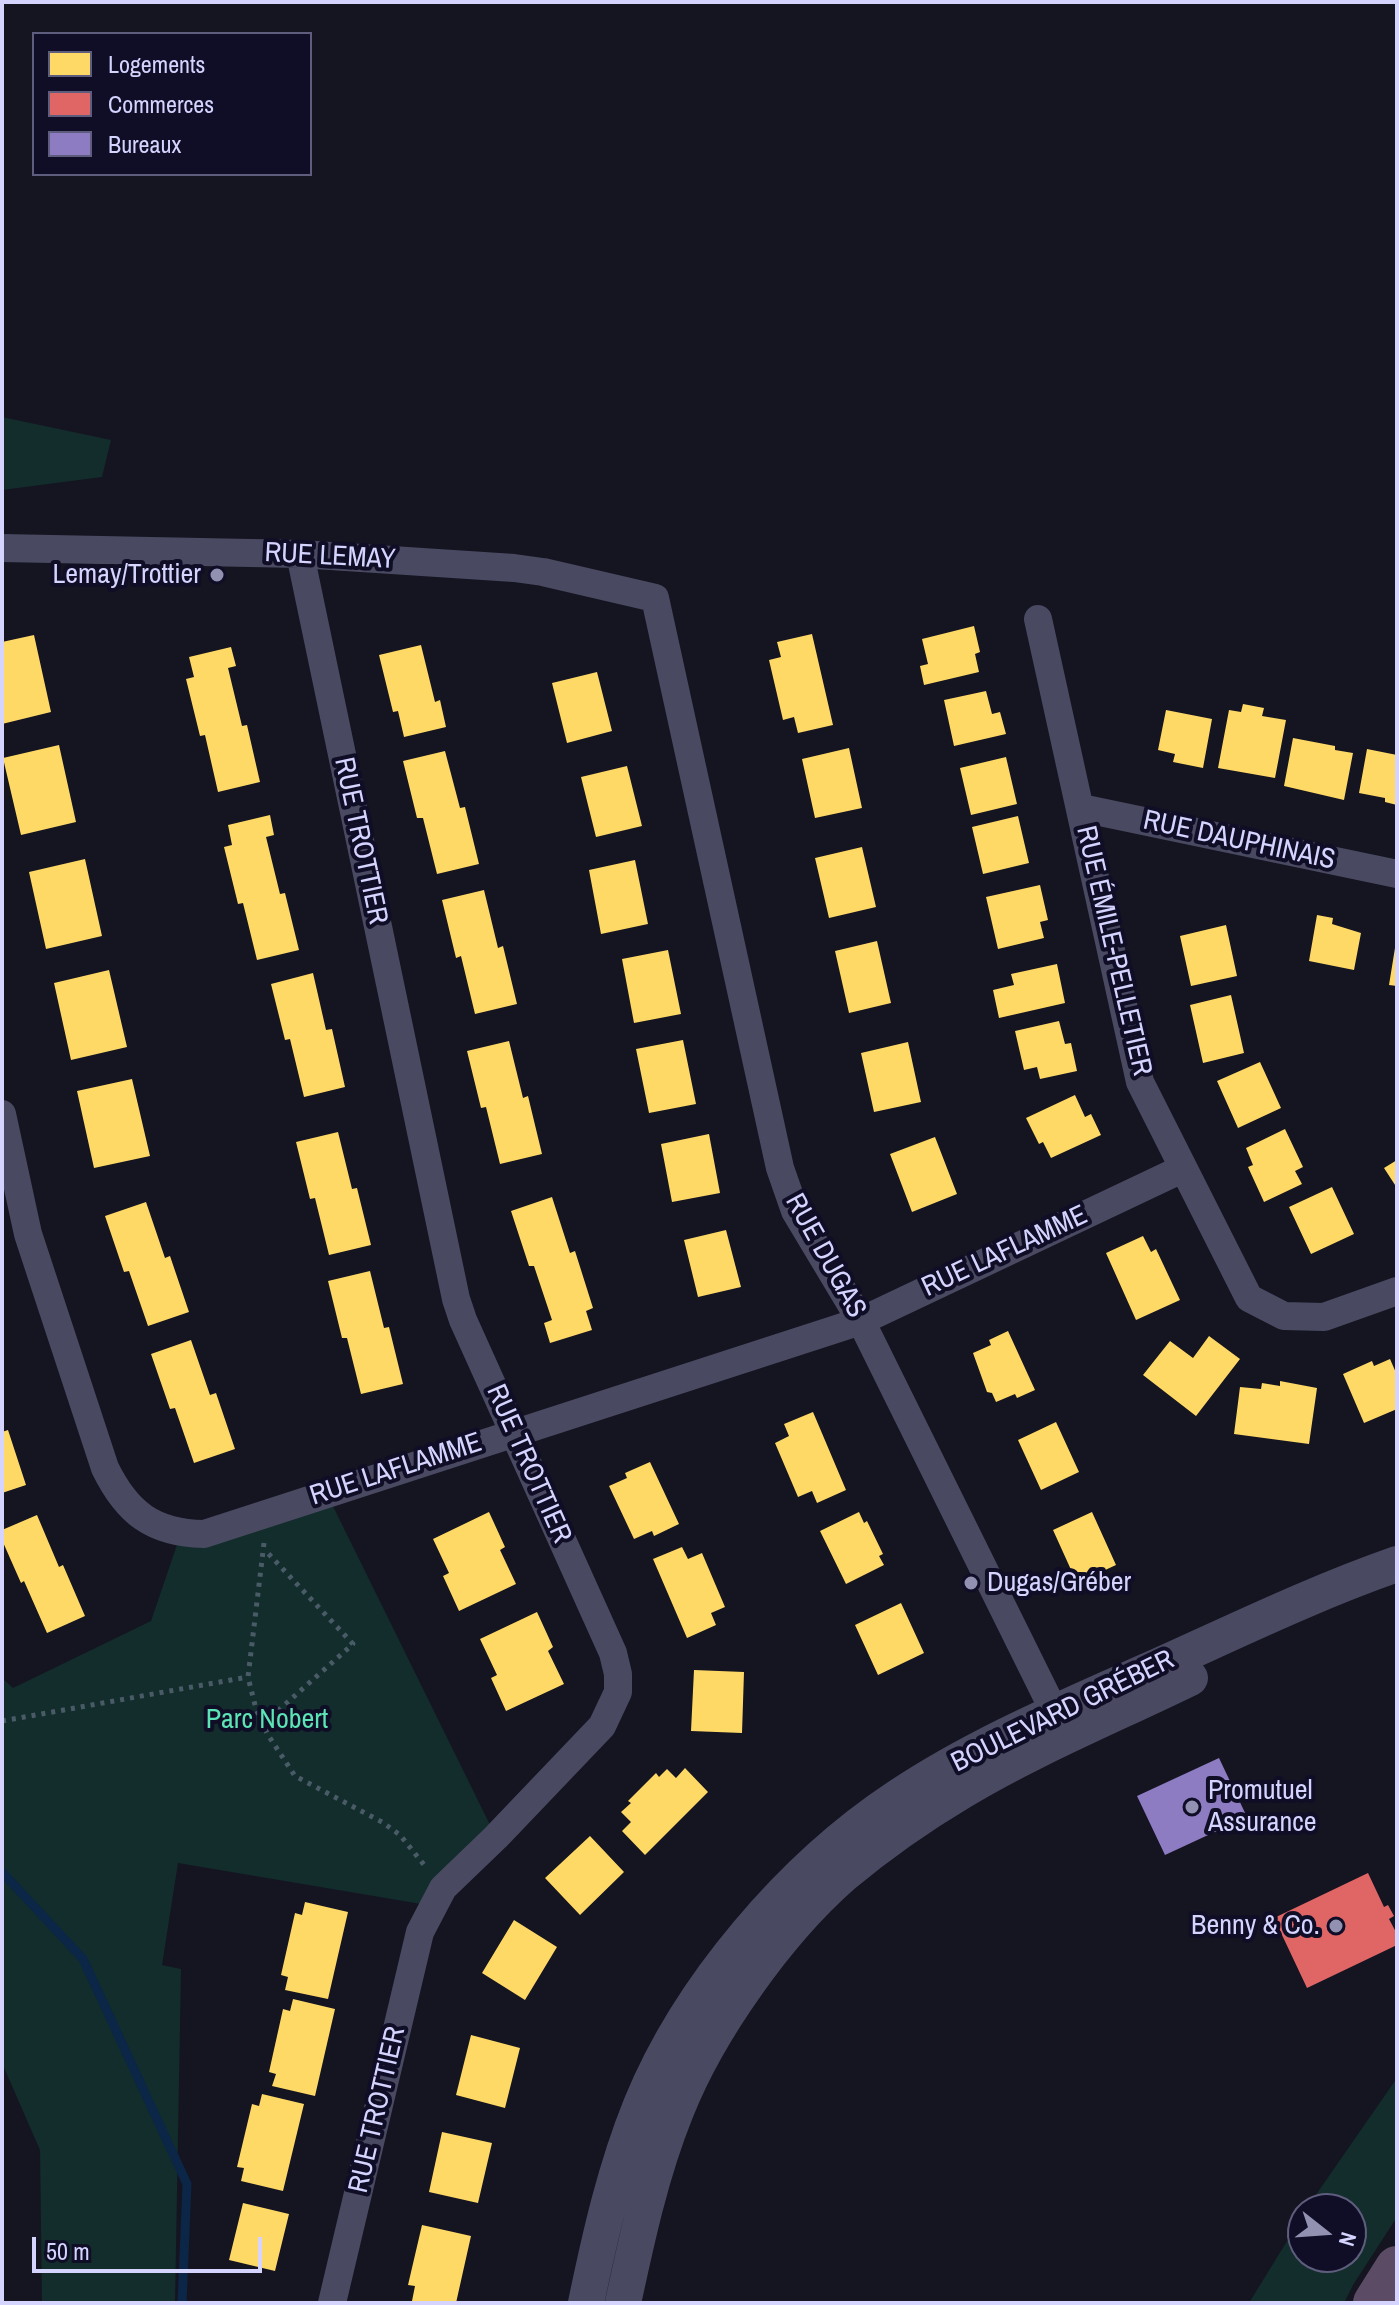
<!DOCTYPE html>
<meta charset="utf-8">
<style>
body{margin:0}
#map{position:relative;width:1399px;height:2305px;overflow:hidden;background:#151421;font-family:"Archivo Narrow",sans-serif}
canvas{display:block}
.frame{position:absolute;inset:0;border:4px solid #d5d4ff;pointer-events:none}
.legend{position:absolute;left:32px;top:32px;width:280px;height:144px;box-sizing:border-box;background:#100e27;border:2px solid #5f5d7d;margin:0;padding:10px 14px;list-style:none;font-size:24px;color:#d5d4ff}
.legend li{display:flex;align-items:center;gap:16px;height:40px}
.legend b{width:40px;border:2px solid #5f5d7d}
.north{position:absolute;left:1287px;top:2193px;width:80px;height:80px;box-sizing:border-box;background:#100e27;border:2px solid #5f5d7d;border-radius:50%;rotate:107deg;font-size:22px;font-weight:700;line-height:32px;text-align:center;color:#d5d4ff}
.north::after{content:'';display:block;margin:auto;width:28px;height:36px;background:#9291b1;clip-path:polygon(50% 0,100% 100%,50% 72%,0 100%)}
.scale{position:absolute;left:32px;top:2237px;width:230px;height:36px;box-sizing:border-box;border:4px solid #d5d4ff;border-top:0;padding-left:10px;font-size:24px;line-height:28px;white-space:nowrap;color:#d5d4ff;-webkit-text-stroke:6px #100e27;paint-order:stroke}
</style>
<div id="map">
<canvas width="1399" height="2305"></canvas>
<div class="frame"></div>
<ul class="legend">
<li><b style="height:22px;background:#ffd966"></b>Logements</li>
<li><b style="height:22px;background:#e06666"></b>Commerces</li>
<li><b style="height:22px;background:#8e7cc3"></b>Bureaux</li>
</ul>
<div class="north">N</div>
<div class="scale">50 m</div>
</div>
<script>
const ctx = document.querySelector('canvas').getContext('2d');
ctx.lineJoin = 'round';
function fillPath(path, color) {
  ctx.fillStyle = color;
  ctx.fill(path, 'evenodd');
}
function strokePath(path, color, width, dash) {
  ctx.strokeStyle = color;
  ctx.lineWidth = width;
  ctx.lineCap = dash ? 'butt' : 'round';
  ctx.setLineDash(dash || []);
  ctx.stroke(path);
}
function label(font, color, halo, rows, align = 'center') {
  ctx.font = font + ' "Archivo Narrow",sans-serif';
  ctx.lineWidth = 8;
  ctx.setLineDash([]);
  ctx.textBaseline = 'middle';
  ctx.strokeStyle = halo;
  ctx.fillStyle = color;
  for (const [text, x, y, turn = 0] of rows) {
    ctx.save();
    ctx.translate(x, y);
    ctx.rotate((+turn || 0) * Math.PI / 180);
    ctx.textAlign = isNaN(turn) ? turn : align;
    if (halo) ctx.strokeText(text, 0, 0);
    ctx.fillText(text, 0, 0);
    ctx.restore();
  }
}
fillPath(new Path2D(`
 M 2,417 L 111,440 L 102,477 L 2,490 Z
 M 326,1492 L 496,1837 L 433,1906 L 178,1863 L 162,1965 L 181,1969 L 175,2303 L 42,2303 L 40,2150 L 2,2063 L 2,1678 L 13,1688 L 151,1621 L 181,1533 Z
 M 1397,2078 L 1397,2217 L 1353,2285 L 1344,2303 L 1249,2303 L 1303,2215 L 1303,2257 L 1351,2257 L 1351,2209 L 1306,2209 Z`), '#122d2b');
fillPath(new Path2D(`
 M 974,626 L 980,652 L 975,654 L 979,672 L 924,685 L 920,666 L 928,664 L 922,639 Z
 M 812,634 L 833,725 L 798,733 L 794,717 L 783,720 L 769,660 L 781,657 L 777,642 Z
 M 34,635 L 51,712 L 2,724 L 2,642 Z
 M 421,645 L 435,702 L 440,700 L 446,727 L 404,737 L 398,711 L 393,712 L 379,655 Z
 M 231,647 L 236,666 L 228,668 L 242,726 L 247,725 L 260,782 L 218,792 L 205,735 L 200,736 L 186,679 L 194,677 L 189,657 Z
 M 597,672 L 612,731 L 567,743 L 552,683 Z
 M 986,691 L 992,714 L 1000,712 L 1006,734 L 954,746 L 944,700 Z
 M 1243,704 L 1264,708 L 1262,716 L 1286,720 L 1275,778 L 1218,768 L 1229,710 L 1241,712 Z
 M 1166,710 L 1212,719 L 1203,768 L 1173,762 L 1175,754 L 1158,750 Z
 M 1293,738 L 1335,746 L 1335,750 L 1353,753 L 1344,800 L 1284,786 Z
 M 59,745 L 76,822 L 21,835 L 3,758 Z
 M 849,748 L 862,808 L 815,818 L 802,759 Z
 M 1367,749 L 1397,755 L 1397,805 L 1385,802 L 1385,798 L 1359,793 Z
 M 445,751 L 460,808 L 465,807 L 479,864 L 437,874 L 423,818 L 417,818 L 403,761 Z
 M 1006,757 L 1017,804 L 971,815 L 960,768 Z
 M 627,766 L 642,826 L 596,837 L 581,777 Z
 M 270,815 L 274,835 L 266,837 L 280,894 L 285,893 L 299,950 L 257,960 L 243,903 L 238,904 L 224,847 L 232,845 L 228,825 Z
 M 1018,816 L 1029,863 L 983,874 L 972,827 Z
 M 862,847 L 876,907 L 829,918 L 815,858 Z
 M 85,859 L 102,936 L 46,949 L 29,872 Z
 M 635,860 L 648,924 L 601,934 L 589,870 Z
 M 1040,885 L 1048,920 L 1040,922 L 1044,938 L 998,949 L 986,897 Z
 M 484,890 L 498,948 L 503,946 L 517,1004 L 475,1014 L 461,956 L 456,958 L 442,900 Z
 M 1317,915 L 1333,918 L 1332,924 L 1361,933 L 1354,970 L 1309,961 Z
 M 1226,925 L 1237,976 L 1191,986 L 1180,936 Z
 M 877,941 L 891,1003 L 849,1013 L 835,951 Z
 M 1395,948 L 1397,948 L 1397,986 L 1389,985 Z
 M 668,950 L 681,1014 L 634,1023 L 622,959 Z
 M 1057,964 L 1065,1003 L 999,1018 L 993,990 L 1014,985 L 1011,974 Z
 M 109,970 L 127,1047 L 71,1060 L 54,983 Z
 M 313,973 L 326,1030 L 332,1029 L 345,1087 L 304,1097 L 290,1039 L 285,1040 L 271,984 Z
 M 1231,995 L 1244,1053 L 1203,1063 L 1190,1005 Z
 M 1059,1021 L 1065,1044 L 1071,1043 L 1077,1071 L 1040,1079 L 1037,1067 L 1024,1070 L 1015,1031 Z
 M 683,1040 L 696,1104 L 649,1113 L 636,1049 Z
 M 509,1041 L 523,1098 L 528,1096 L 542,1154 L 500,1164 L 486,1107 L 481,1108 L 467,1051 Z
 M 908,1042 L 921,1102 L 874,1112 L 861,1053 Z
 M 1260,1062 L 1281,1108 L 1238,1128 L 1217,1081 Z
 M 132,1079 L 150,1156 L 94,1168 L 77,1091 Z
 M 1075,1095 L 1085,1117 L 1091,1114 L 1101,1135 L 1051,1158 L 1043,1142 L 1039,1144 L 1026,1118 Z
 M 1285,1129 L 1303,1167 L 1295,1171 L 1302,1184 L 1264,1202 L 1248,1167 L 1253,1165 L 1246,1148 Z
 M 338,1132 L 352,1189 L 357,1188 L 371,1245 L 329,1255 L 315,1198 L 310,1199 L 296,1142 Z
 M 709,1134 L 720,1193 L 672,1202 L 661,1144 Z
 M 935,1137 L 957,1194 L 912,1212 L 890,1154 Z
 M 1397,1160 L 1397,1188 L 1384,1168 Z
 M 1332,1187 L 1354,1234 L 1311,1254 L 1289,1207 Z
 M 552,1197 L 570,1253 L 575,1251 L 593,1308 L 586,1311 L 592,1330 L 550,1343 L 544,1323 L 552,1320 L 534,1266 L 529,1266 L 511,1211 Z
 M 146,1202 L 165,1258 L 170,1256 L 189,1312 L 148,1326 L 129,1271 L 124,1272 L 105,1216 Z
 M 726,1230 L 741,1287 L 698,1297 L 684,1240 Z
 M 1143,1236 L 1151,1252 L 1156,1249 L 1180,1300 L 1136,1320 L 1106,1253 Z
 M 370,1271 L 384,1328 L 389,1327 L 403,1384 L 361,1394 L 347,1338 L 342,1338 L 328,1281 Z
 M 1008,1331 L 1035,1390 L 1017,1398 L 1015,1394 L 996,1402 L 992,1393 L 987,1392 L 973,1353 L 991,1345 L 989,1340 Z
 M 1209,1336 L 1240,1359 L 1196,1416 L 1143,1375 L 1170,1341 L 1193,1358 Z
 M 191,1340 L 210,1395 L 216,1393 L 235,1449 L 194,1463 L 175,1408 L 170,1409 L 151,1354 Z
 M 1390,1359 L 1397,1375 L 1397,1409 L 1364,1423 L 1343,1374 L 1372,1361 L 1374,1366 Z
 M 1280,1381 L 1317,1388 L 1309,1444 L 1234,1434 L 1240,1387 L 1261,1389 L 1262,1383 L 1280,1386 Z
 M 813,1412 L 846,1490 L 817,1503 L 812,1491 L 798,1497 L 775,1443 L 789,1436 L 784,1424 Z
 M 1056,1422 L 1079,1472 L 1041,1490 L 1018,1440 Z
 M 8,1430 L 26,1485 L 2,1493 L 2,1432 Z
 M 650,1462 L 679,1524 L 654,1536 L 652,1531 L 634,1539 L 609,1486 L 627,1478 L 625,1473 Z
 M 489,1512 L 505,1547 L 500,1550 L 516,1584 L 459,1611 L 443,1576 L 449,1573 L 433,1539 Z
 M 859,1512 L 864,1523 L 867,1521 L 883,1554 L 879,1556 L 884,1565 L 846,1584 L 820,1531 Z
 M 1092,1512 L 1116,1565 L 1077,1583 L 1053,1530 Z
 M 37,1515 L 59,1567 L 63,1565 L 85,1616 L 47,1633 L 24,1581 L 21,1583 L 2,1540 L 2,1530 Z
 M 682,1547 L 688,1559 L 702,1553 L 725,1607 L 711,1613 L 716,1625 L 687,1638 L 653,1559 Z
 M 901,1603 L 924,1653 L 878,1675 L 855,1625 Z
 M 537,1612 L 553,1647 L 548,1651 L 564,1684 L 506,1711 L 491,1678 L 497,1675 L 480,1639 Z
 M 694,1670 L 744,1672 L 742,1733 L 691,1731 Z
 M 685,1768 L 708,1792 L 645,1855 L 622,1831 L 631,1822 L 621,1812 L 631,1803 L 628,1801 L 656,1773 L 659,1777 L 667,1769 L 676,1778 Z
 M 590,1836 L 624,1872 L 580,1915 L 545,1878 Z
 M 305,1902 L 348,1912 L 328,1999 L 285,1990 L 288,1977 L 281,1975 L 295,1913 L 302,1915 Z
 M 514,1920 L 557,1947 L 525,2000 L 482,1973 Z
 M 293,1999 L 335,2009 L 315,2096 L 272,2086 L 276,2074 L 269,2072 L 283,2009 L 290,2011 Z
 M 471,2035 L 520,2048 L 505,2108 L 456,2095 Z
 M 262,2094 L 304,2104 L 283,2191 L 241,2181 L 244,2168 L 237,2167 L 252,2104 L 259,2106 Z
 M 442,2132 L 492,2143 L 478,2203 L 429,2192 Z
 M 243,2203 L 289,2214 L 275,2271 L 229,2260 Z
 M 422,2225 L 471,2236 L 456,2303 L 412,2301 L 415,2286 L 408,2285 Z`), '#ffd966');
fillPath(new Path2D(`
 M 1368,1873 L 1384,1907 L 1388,1905 L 1394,1916 L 1389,1919 L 1397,1934 L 1397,1945 L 1307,1988 L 1274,1918 Z`), '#e06666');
fillPath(new Path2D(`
 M 1219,1758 L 1247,1817 L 1165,1855 L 1137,1796 Z`), '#8e7cc3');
strokePath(new Path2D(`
 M 2,1872 L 83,1959 L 187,2184 L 182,2303`), '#0b2646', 9);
strokePath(new Path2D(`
 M 264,1543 L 248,1677 L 256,1709 L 268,1735 L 295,1776 L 382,1822 L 400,1835 L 425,1866
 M 2,1721 L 248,1677
 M 263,1724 L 353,1644 L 265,1550`), '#4a5b68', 5, [4, 6]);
strokePath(new Path2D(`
 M 2,548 L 300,554 L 514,568 L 543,572 L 655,598 L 780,1168 L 795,1211 L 861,1321 L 1054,1711 L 1062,1731
 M 300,554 L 456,1299 L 463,1320 L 613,1653 L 618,1674 L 618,1692 L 602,1726 L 496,1837 L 443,1888 L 420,1932 L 332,2303
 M 1038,619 L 1140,1082 L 1249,1298 L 1284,1316 L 1324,1317 L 1397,1291
 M 1081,808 L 1397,874
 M 2,1114 L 28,1234 L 105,1468 C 127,1513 153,1533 204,1534 L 861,1321 L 1182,1169`), '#494a62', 28);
strokePath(new Path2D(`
 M 586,2303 C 600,2236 615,2169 641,2105 C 689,1987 792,1867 898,1797 C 976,1745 1062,1709 1147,1671 C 1230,1634 1311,1594 1397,1564
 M 623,2303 C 637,2238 651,2173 676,2111 C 708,2030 778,1932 843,1875 C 880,1844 920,1816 962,1791 C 1034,1748 1114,1715 1190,1678`), '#494a62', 36);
strokePath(new Path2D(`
 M 1375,2303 L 1397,2268`), '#5c4b64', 44);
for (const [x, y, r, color] of [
 [217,575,8,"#9291b1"],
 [971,1583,8,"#9291b1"],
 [1192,1807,8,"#9291b1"],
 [1336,1926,8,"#9291b1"]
]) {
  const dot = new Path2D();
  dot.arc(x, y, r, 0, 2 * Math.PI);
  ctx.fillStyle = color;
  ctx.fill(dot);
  strokePath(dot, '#100e27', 3);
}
label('28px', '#d5d4ff', '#100e27', [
 ["RUE LEMAY",330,557,3],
 ["RUE TROTTIER",360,841,78],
 ["RUE DAUPHINAIS",1239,841,12],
 ["RUE ÉMILE-PELLETIER",1113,951,77],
 ["RUE LAFLAMME",1005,1252,-25],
 ["RUE DUGAS",825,1256,61],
 ["RUE TROTTIER",528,1464,66],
 ["RUE LAFLAMME",396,1470,-18],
 ["BOULEVARD GRÉBER",1063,1712,-26],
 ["RUE TROTTIER",378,2110,-77]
]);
label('28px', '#d5d4ff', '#100e27', [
 ["Lemay/Trottier",201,575],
 ["Dugas/Gréber",987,1583,"left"],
 ["Promutuel",1208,1791,"left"],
 ["Assurance",1208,1823,"left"],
 ["Benny & Co.",1320,1926]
], 'right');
label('28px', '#5be4b4', '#100e27', [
 ["Parc Nobert",267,1720]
]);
</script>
